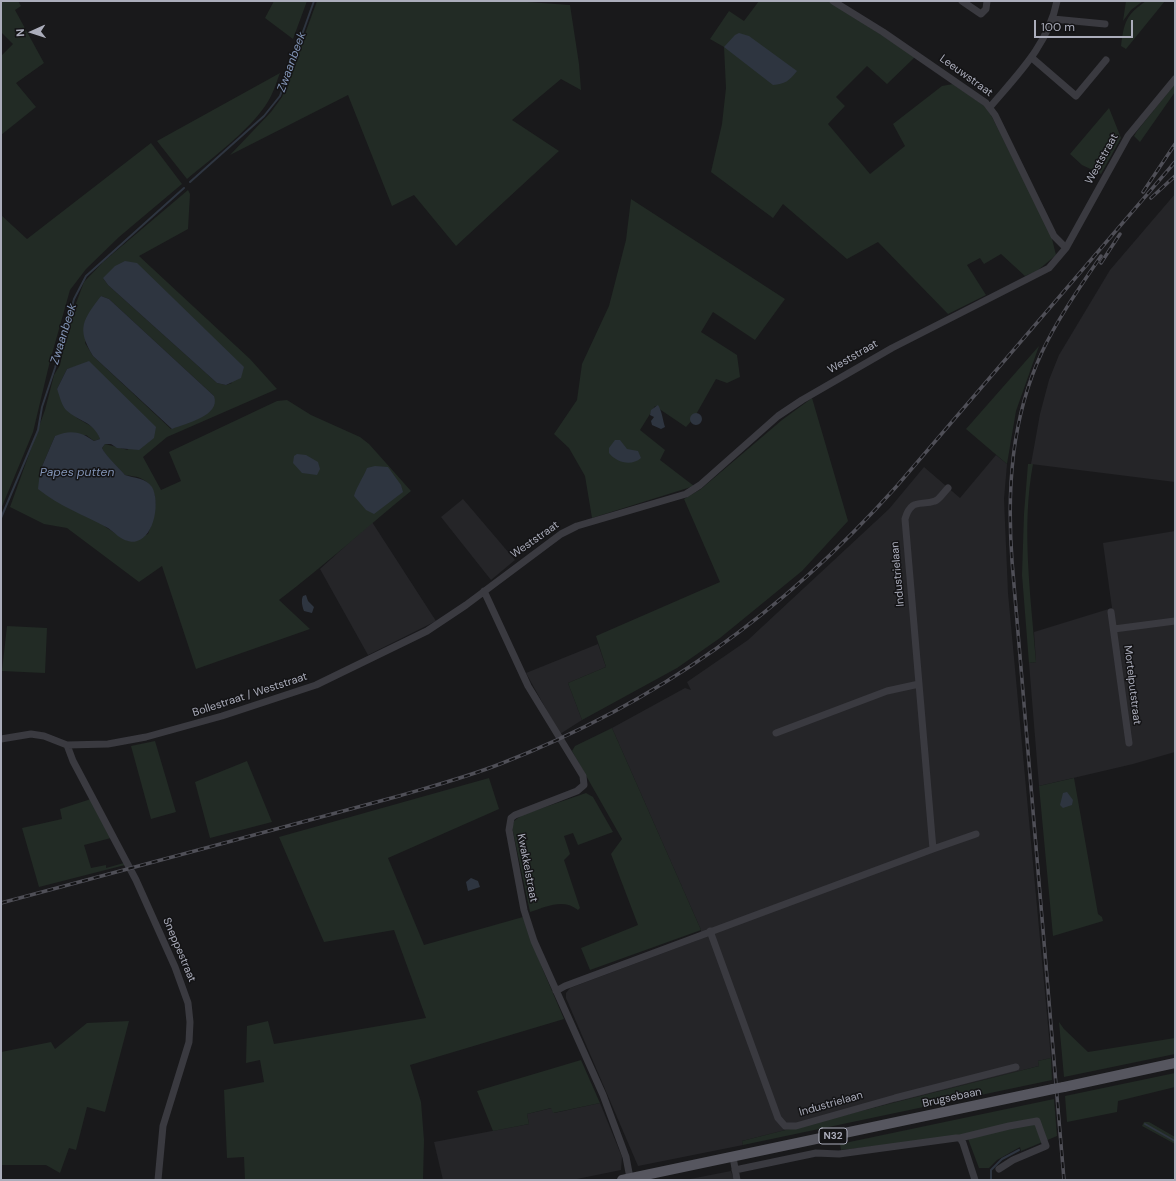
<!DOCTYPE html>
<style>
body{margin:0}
#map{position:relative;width:1176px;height:1181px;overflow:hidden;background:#19191b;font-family:"DM Sans",sans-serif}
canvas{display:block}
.frame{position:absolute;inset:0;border:2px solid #abadbb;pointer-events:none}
.north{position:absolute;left:12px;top:12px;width:40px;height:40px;-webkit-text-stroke:3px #141416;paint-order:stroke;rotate:267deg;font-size:11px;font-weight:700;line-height:16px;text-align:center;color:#abadbb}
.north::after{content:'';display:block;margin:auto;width:14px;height:18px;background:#abadbb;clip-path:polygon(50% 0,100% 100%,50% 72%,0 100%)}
.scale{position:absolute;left:1034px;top:20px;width:99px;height:18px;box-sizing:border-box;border:2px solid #abadbb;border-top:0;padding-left:5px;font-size:12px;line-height:14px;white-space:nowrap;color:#abadbb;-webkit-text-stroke:3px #141416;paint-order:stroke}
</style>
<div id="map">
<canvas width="1176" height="1181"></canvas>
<div class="frame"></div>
<div class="north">N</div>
<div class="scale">100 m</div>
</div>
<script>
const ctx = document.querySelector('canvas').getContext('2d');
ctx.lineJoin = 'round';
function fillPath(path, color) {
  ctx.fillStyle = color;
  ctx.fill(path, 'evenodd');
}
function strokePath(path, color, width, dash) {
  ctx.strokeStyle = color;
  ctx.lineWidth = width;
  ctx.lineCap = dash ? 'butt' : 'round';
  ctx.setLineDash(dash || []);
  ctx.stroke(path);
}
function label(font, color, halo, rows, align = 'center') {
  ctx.font = font + ' "DM Sans",sans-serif';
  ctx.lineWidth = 3;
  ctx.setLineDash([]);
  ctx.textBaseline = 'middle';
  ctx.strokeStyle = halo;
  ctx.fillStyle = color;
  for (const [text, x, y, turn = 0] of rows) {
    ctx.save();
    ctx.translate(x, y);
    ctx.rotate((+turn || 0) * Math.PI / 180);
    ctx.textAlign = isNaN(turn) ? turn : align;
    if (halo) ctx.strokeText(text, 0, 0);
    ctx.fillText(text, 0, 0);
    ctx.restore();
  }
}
fillPath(new Path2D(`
 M 1175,194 L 1175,482 L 1031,464 L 1040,414 L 1049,380 L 1059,355 L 1110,270 Z
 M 996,455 L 1007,464 L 1004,499 L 1008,593 L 1051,1058 L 1038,1061 L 1039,1066 L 742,1141 L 743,1145 L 638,1166 L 566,998 L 566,993 L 570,988 L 698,940 L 701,930 L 612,728 L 685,688 L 691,690 L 687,682 L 748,640 L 889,509 L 924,467 L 960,498 Z
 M 463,499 L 515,560 L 491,580 L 441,517 Z
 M 372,522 L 436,621 L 368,655 L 320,569 Z
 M 1175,531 L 1175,752 L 1133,764 L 1039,786 L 1029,663 L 1036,662 L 1034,632 L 1112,608 L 1103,543 Z
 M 598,644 L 606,667 L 568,683 L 582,720 L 560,734 L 526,673 Z
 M 600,1103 L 622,1157 L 621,1170 L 572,1180 L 443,1180 L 434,1142 L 529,1124 L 527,1114 L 552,1108 L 554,1113 Z
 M 731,1171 L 734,1180 L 685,1180 Z`), '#252528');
fillPath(new Path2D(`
 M 1,1 L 18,1 L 21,6 L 15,10 L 44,63 L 16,83 L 36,107 L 1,135 L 1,56 L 13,44 L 1,32 Z
 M 274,1 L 307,1 L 293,39 L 265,18 Z
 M 317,1 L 514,1 L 570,5 L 579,64 L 581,90 L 561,79 L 512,120 L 559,151 L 456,246 L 414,195 L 392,206 L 348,95 L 230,155 L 271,112 L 282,97 Z
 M 759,1 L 830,1 L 915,57 L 887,84 L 867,66 L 836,97 L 845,106 L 828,124 L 870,174 L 905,146 L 893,124 L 942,86 L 953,84 L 986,107 L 992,117 L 1051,235 L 1056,255 L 1037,271 L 1025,276 L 1001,254 L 984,264 L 980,258 L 967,265 L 986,295 L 948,314 L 878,242 L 847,259 L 783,204 L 773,218 L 711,172 L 722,124 L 726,88 L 724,47 L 710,39 L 729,11 L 744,21 Z
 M 1126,1 L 1143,1 L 1131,10 L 1123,21 Z
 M 1146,1 L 1165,1 L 1126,49 L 1121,46 C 1124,22 1126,15 1146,1 Z
 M 280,73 C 277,80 275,88 271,96 C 258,124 211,159 187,179 L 157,141 Z
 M 1175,84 L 1175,92 L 1140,142 L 1134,136 L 1137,131 Z
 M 1109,108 L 1121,138 L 1101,174 L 1082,165 L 1070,154 Z
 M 151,143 L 182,184 L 119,237 L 86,269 L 70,290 L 50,361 L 33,432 L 1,509 L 1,215 L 27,239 Z
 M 188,190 L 190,194 L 188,229 L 139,256 L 250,359 L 277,389 L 167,437 L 143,457 L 161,490 L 181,481 L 169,452 L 277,401 L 287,400 L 311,415 L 360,437 L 369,444 L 411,491 C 367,527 325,565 279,600 L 310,629 L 196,669 L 162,566 L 139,582 L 67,528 L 44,524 L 10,507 L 45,410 L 54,375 L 60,365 L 69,322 L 84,282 L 103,262 ZM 103,278 L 232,383 L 226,385 L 217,383 L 108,285 ZM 101,296 L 109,299 L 214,396 L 171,429 L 93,356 L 85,343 ZM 78,366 L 128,450 L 105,444 L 102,448 C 106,457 118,467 125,475 C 129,476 136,476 140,478 C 163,488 155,516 148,534 L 128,541 L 107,528 L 40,471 L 55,436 L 86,435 L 94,441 L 100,439 L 96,429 L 77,418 L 57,389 L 67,369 Z
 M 631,199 L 785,299 L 755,340 L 713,312 L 701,332 L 737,355 L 740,377 L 727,383 L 716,379 L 694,418 L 686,427 L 655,406 L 640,430 L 665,450 L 660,460 L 694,486 L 592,518 L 585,476 L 569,448 L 554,434 L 577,400 L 582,364 L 609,306 L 626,240 Z
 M 1039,346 L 1016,411 L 1007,464 L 966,429 Z
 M 812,398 L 848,521 L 802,571 L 720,638 L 677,668 L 582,720 L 568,683 L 606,667 L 596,636 L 720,582 L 684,499 L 701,489 L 782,420 Z
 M 1028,464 L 1033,464 C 1021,528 1031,597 1036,662 L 1029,663 L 1022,575 L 1024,514 Z
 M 7,626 L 47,628 L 45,673 L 2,671 Z
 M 612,728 L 701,930 L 590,970 L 581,948 L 638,925 L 611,854 L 622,839 L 572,751 L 575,746 Z
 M 155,741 L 176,812 L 151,819 L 131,746 Z
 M 247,761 L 272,822 L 210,838 L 195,782 Z
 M 489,778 L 499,809 L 388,858 L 424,945 L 523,917 L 543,970 L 564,1019 L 410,1065 L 421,1102 L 424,1140 L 423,1180 L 245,1180 L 244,1157 L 227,1158 L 224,1090 L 264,1082 L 260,1060 L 246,1063 L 247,1026 L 268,1021 L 274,1044 L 426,1018 L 394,930 L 324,942 L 279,837 Z
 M 1074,778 L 1098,914 L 1102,917 L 1103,921 L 1053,936 L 1039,786 Z
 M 586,793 L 593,797 L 613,832 L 578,845 L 573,833 L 564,836 L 570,854 L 564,860 L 580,908 L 578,910 C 563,898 546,907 530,912 L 512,827 L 514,821 L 522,815 Z
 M 91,799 L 111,838 L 84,845 L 91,868 L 106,865 L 106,868 L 124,863 L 125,865 L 39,887 L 22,828 L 62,819 L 60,809 Z
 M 129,1021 L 105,1112 L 87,1107 L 76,1150 L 69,1148 L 60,1173 L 46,1165 L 1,1165 L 1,1052 L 51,1042 L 55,1049 L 87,1023 Z
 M 1059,1022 L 1064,1029 L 1088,1052 L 1175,1038 L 1175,1054 L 1064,1077 Z
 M 1051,1058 L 1052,1080 L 743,1145 L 742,1141 L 1039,1066 L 1038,1061 Z
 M 581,1060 L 600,1103 L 553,1113 L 551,1108 L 527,1114 L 529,1124 L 493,1131 L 477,1091 Z
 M 1175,1073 L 1175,1087 L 1118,1101 L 1117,1112 L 1067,1122 L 1065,1096 Z
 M 1054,1099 L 1057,1136 L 1021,1151 L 1020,1147 L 997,1160 L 989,1168 L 979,1168 L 967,1136 L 841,1150 L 840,1144 Z
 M 1144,1122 L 1149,1122 L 1175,1137 L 1175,1144 L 1142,1126 Z`), '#222b25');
fillPath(new Path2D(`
 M 739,33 L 749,36 L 797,71 C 789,81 785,84 773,85 L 724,47 L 735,35 Z
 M 125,261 L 137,263 L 244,367 L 241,378 L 226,385 L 217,383 L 108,285 L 103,278 L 115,266 Z
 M 101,296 L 109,299 L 214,396 C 221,416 186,423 172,429 L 93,356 C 76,328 83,320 101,296 Z
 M 89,361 L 156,427 L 154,438 L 139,450 L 117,448 L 111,444 L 105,444 L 102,448 C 106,456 118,467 125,475 C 134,478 146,478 152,487 C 160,501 155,536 137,541 C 136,542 130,542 128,541 C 121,540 114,532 108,528 C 84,515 59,506 38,489 L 40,471 L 55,436 C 70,429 82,432 94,441 L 100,439 C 93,421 79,422 66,410 C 61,404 60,397 57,389 L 67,369 Z
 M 658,405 C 662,411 663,421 665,427 L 661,429 L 652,425 L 651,421 L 654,417 L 650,415 L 651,410 Z
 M690 419a6 6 0 1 1 12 0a6 6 0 1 1-12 0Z
 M 615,440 L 620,440 L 627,449 L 638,451 L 641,458 C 631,467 616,462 609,453 L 609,448 Z
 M 297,454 L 306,455 L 318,462 L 320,469 L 317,475 L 302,473 L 293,463 L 294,456 Z
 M 375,466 L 388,467 L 401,485 L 403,492 L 374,514 L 366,510 L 354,496 C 357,486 363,478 367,468 Z
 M 306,595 L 308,601 L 314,607 L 312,613 L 304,611 C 302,606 301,600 303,596 Z
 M 1067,792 L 1073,800 L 1072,805 L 1063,808 L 1060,805 L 1063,793 Z
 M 471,878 L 478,881 L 480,887 L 468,891 L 466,882 Z`), '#2e3540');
strokePath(new Path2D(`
 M 190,182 L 264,116 L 280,96 L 314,1
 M 1,518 L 38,430 L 42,407 L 55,368 L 74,299 L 86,276 L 184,188
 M 1145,1124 L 1175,1141
 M 991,1180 L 991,1170 L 1002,1159 L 1019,1150`), '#2e3540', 2);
strokePath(new Path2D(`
 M 833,1 L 883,32 L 986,103 L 995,115 L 1054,236 L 1066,248
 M 962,1 L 981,14 L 986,9 L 987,1
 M 1053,19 L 1105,24
 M 1032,58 L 1076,96 L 1106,60
 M 990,107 C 1018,74 1048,45 1057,1
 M 484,591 L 528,686 L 583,776 L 584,785 L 577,791 L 515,815 L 511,818 L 509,830 L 524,910 L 534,941 L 603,1095 L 626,1157 L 630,1178
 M 1111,612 L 1129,743
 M 1114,629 L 1175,621
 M 776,733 L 887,691 L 919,684
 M 1,739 L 31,734 L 44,736 L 67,745 L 108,744 L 146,737 L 222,716 L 316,685 L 427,631 L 466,605 L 561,534 L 577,526 L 686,494 L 700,485 L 778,416 L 802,400 L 892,348 L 1049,268 L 1066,248 L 1128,136 L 1175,79
 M 67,745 L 73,761 L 136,880 L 175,967 L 188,1003 L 190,1022 L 189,1042 L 163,1126 L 158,1180
 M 933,849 L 976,834
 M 710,931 L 778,1118 L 785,1126 L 796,1126 L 895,1098 L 1016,1067
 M 556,991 L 565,986 L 933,849 L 905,519 C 911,498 920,506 935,501 C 939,500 944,492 948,488
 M 960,1138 L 1009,1126 L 1037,1121 L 1046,1146 L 1013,1160 L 999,1169
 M 733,1157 L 737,1180
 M 735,1170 L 816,1153 L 839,1154 L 956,1138 L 960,1138 L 963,1143 L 975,1180`), '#3a3a40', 7);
strokePath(new Path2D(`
 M 1064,1087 L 1175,1063
 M 622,1180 L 1053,1089`), '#56565f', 10);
const rail = new Path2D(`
 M 1143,192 L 1175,144
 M 1151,198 L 1175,176
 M 1101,263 L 1120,234
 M 1,903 L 399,796 C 433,786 467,777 500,764 C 657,703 784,612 896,487 L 1175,162
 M 1064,1180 L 1012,561 C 1007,489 1011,419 1042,352 C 1058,318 1080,287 1101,256`);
strokePath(rail, '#4f4f57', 3.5);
strokePath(rail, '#141416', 2, [6]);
strokePath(new Path2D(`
 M 1053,1089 L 1064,1087`), '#56565f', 10);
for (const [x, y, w] of [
 [833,1136,28]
]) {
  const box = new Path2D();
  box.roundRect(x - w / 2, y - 8, w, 16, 3);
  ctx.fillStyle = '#141416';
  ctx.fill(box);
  strokePath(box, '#abadbb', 1);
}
label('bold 10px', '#abadbb', null, [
 ["N32",833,1136]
]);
label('11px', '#abadbb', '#141416', [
 ["Leeuwstraat",966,76,36],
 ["Weststraat",1102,159,-61],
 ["Weststraat",853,357,-30],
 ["Weststraat",535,540,-35],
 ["Industrielaan",898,574,-95],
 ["Mortelputstraat",1132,685,83],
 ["Bollestraat / Weststraat",250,695,-18],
 ["Kwakkelstraat",527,868,79],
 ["Sneppestraat",179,950,67],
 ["Brugsebaan",952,1098,-12],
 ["Industrielaan",831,1104,-16]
]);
label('italic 12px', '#8294b6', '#141416', [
 ["Zwaanbeek",292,62,-70],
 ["Zwaanbeek",64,334,-73],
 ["Papes putten",77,473]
]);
</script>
